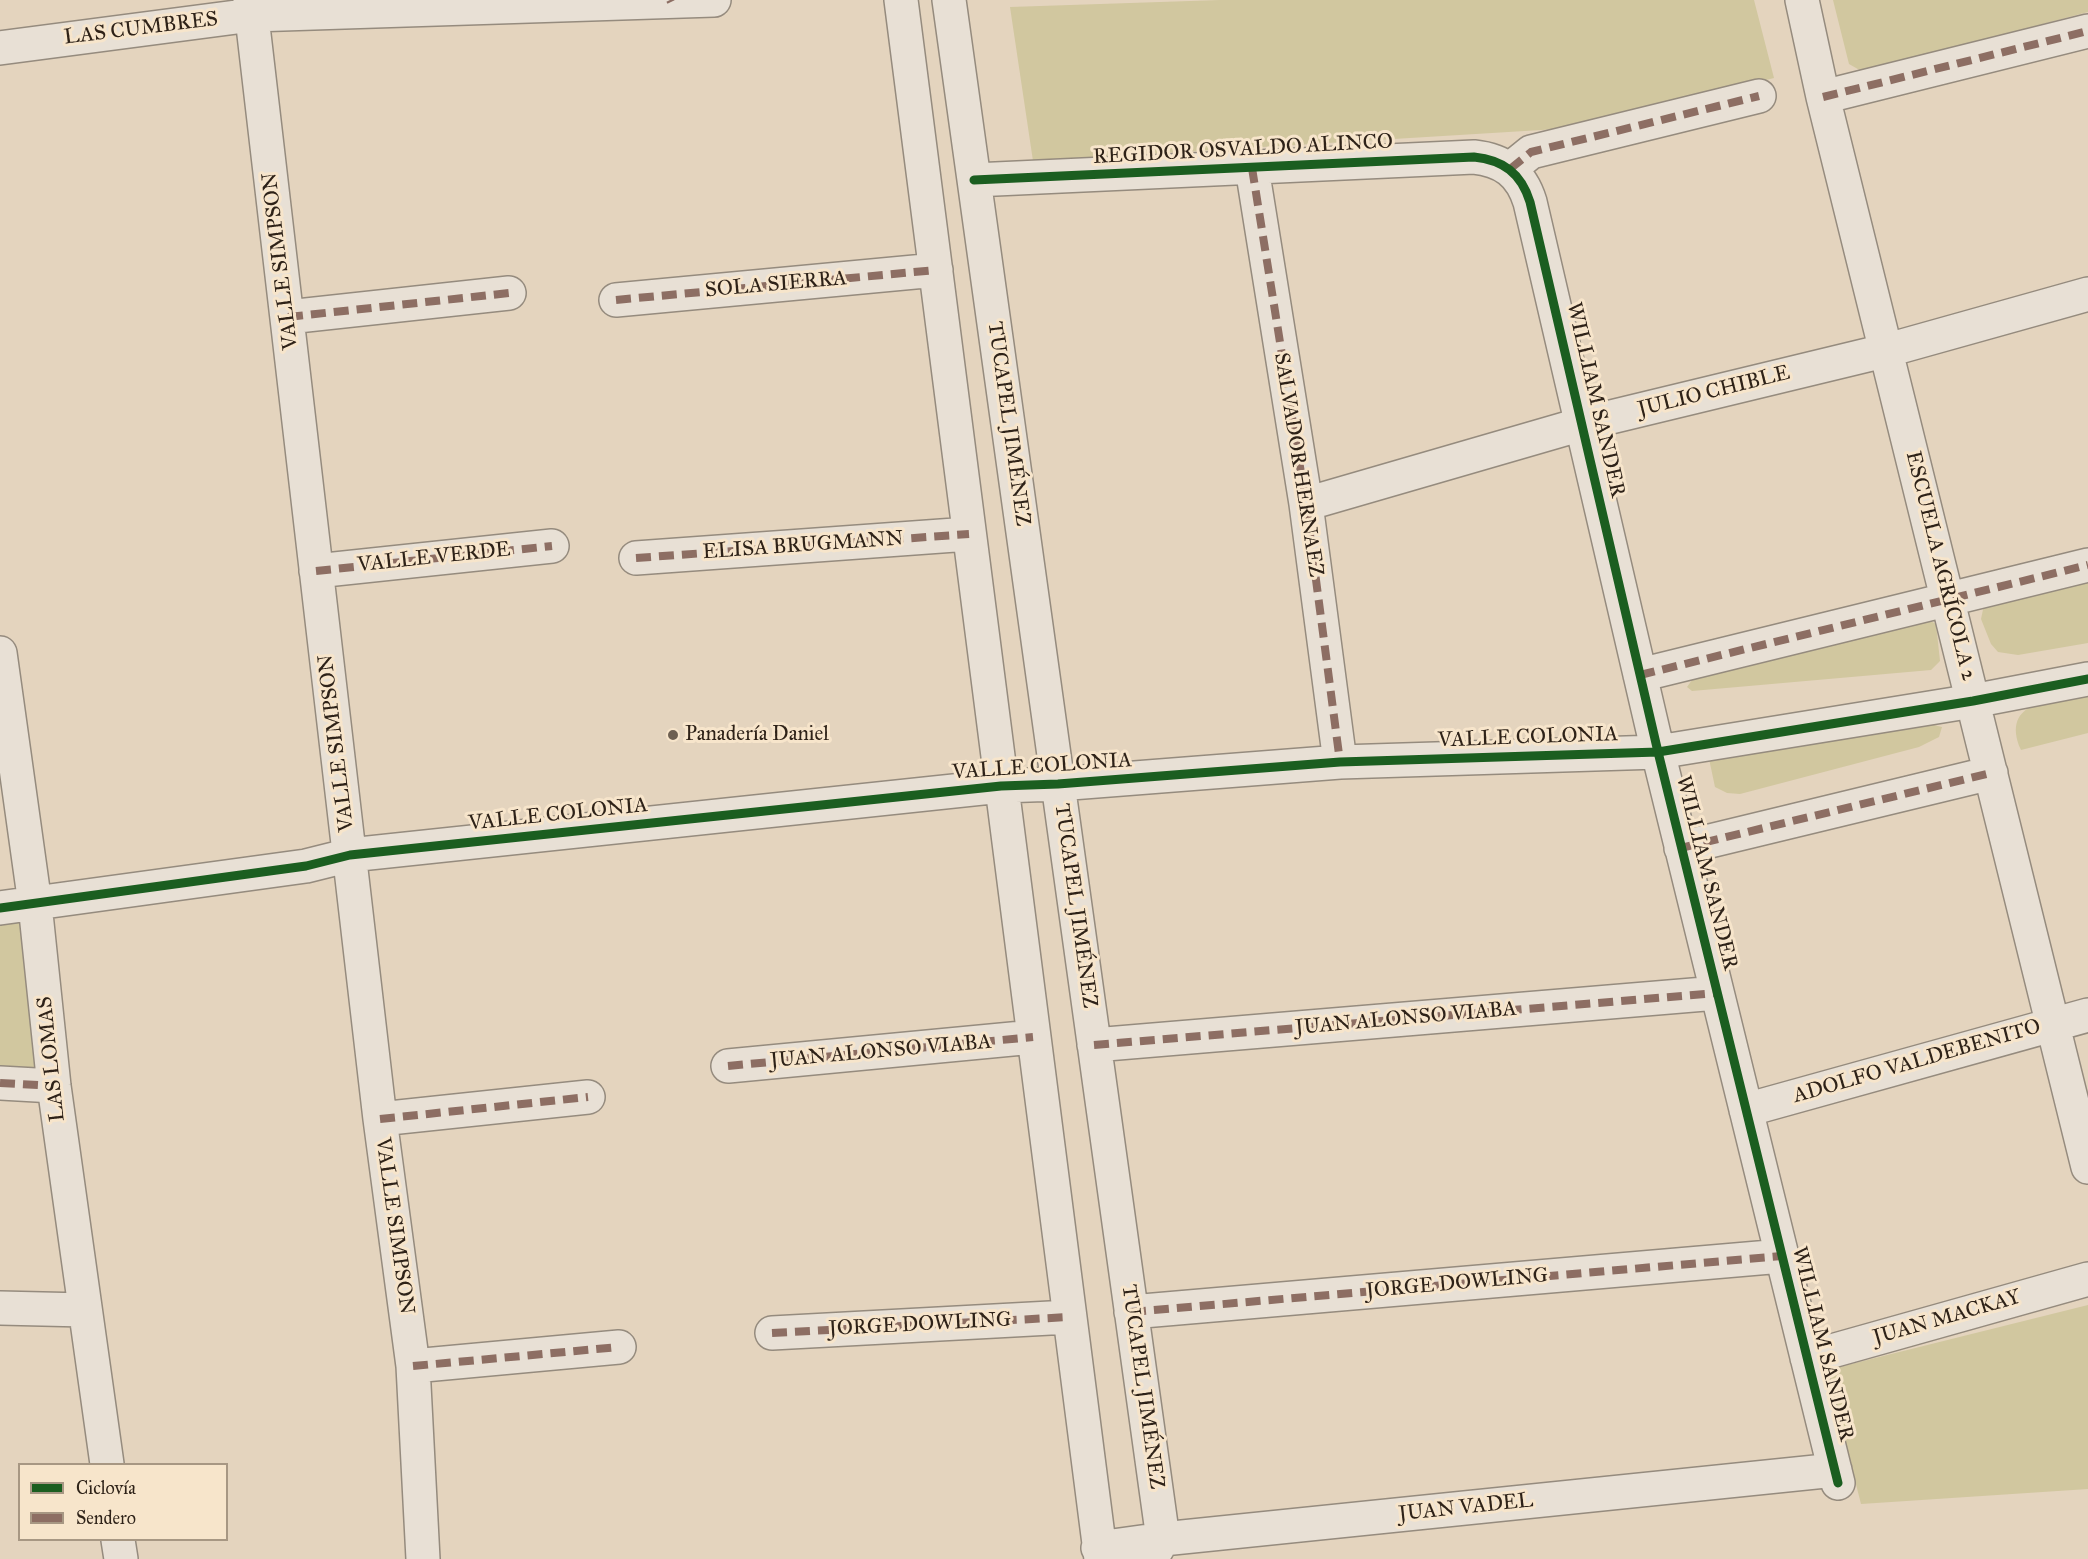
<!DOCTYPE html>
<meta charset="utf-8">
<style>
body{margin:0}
#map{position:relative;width:2088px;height:1559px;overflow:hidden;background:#e4d4be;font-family:"IM FELL Great Primer",serif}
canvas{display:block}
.legend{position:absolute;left:18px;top:1463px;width:210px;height:78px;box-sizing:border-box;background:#f7e5cb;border:2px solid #a79783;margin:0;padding:8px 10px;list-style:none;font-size:18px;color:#2e2218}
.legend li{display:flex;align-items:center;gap:12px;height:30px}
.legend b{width:30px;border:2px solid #a79783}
</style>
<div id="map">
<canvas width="2088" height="1559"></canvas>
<ul class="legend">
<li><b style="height:8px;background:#1b5e20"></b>Ciclovía</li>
<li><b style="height:8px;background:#8d6e63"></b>Sendero</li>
</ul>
</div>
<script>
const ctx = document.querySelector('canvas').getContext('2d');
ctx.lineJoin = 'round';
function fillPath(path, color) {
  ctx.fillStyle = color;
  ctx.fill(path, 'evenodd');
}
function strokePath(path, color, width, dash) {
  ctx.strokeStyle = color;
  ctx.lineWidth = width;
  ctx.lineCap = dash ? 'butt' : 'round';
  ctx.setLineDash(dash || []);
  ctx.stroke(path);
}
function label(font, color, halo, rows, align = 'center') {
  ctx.font = font + ' "IM FELL Great Primer",serif';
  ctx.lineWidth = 6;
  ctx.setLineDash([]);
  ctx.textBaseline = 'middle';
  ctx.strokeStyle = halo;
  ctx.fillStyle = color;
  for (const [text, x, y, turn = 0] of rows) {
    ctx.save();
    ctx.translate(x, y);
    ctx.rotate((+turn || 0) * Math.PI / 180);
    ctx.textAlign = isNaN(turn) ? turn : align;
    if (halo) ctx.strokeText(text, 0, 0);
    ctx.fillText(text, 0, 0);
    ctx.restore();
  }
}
fillPath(new Path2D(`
 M 1220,0 L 1754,0 L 1774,78 L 1574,128 L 1033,161 L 1010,7 Z
 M 1833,0 L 2088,0 L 2088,12 L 1863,72 L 1849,64 Z
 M 2088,574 L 2088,643 L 2018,655 L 1998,652 L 1991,644 L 1981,619 L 1984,605 Z
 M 1927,619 L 1936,624 L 1940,661 L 1931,670 L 1692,691 L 1687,687 L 1692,680 L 1905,620 Z
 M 2088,694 L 2088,733 L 2021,750 C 1999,700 2055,699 2088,694 Z
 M 1922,722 L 1942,727 L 1939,737 L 1919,747 L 1740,794 L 1727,793 L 1715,787 L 1708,754 Z
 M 33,909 L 50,1083 L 0,1080 L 0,912 Z
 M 2088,1305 L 2088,1489 L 1861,1504 L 1827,1370 Z`), '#d1c79f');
const minor = new Path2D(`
 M 250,0 L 380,1119 L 413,1366 L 423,1559
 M 901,0 L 1101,1559
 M 949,0 L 1163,1539 L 1151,1559
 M 1802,0 L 1823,97 L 2088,1167
 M 0,48 L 252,15 L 714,0
 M 1823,97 L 2088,31
 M 1252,168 L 1306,504 L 1340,762
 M 1510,169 L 1531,152 L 1759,96
 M 974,180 L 1474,157 C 1503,160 1521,173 1530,202 L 1658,752 L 1838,1483
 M 616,300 L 936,270
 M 288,317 L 509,293
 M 1306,504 L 1582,424 L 1888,350 L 2088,294
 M 636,558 L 969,534
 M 316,571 L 552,546
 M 0,653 L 35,904 L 54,1086 L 107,1464
 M 1640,675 L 2088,565
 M 1681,848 L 1991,773
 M 0,908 L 306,866 L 350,855 L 1001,786 L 1058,784 L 1340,762 L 1658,752 L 1973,701 L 2088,679
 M 1094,1045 L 1717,993
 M 728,1066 L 1033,1037
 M 0,1083 L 54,1086
 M 1746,1110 L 2088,1015
 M 380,1119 L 588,1097
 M 0,1308 L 85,1310
 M 1131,1312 L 1782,1256
 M 772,1333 L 1069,1317
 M 1807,1358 L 2088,1279
 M 413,1366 L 619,1347
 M 118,1540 L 121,1559
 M 1098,1548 L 1163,1539 L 1835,1470`);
strokePath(minor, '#958b7e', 36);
strokePath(minor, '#e8e0d5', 33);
strokePath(new Path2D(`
 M 670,0 L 671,2
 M 1823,97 L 2088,31
 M 1252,168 L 1306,504 L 1340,762
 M 1510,169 L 1531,152 L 1759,96
 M 616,300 L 936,270
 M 288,317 L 509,293
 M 636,558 L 969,534
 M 316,571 L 552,546
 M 1640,675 L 2088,565
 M 1681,848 L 1991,773
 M 1094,1045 L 1717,993
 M 728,1066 L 1033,1037
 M 0,1083 L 54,1086
 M 380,1119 L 588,1097
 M 1131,1312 L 1782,1256
 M 772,1333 L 1069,1317
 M 413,1366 L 619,1347`), '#8d6e63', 8, [15, 8]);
strokePath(new Path2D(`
 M 974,180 L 1474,157 C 1503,160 1521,173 1530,202 L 1658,752 L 1838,1483
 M 0,908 L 306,866 L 350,855 L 1001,786 L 1058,784 L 1340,762 L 1658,752 L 1973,701 L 2088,679`), '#1b5e20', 9);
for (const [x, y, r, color] of [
 [673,735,6,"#6e6052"]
]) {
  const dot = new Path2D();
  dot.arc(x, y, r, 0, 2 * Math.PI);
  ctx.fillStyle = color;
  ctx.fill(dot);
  strokePath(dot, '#f7e5cb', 2);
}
label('21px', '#2e2218', '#f7e5cb', [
 ["LAS CUMBRES",141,29,-7],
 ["REGIDOR OSVALDO ALINCO",1243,150,-3],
 ["VALLE SIMPSON",281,261,-97],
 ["SOLA SIERRA",776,285,-5],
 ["JULIO CHIBLE",1714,392,-14],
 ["WILLIAM SANDER",1595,400,77],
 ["TUCAPEL JIMÉNEZ",1008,424,82],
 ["SALVADOR HERNAEZ",1298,465,81],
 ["ELISA BRUGMANN",803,546,-4],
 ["VALLE VERDE",434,558,-6],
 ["ESCUELA AGRÍCOLA 2",1940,566,76],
 ["VALLE COLONIA",1528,738,-2],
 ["VALLE SIMPSON",337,743,-97],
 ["VALLE COLONIA",1042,767,-4],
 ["VALLE COLONIA",558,815,-6],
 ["WILLIAM SANDER",1706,873,76],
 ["TUCAPEL JIMÉNEZ",1075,906,82],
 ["JUAN ALONSO VIABA",1406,1019,-5],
 ["JUAN ALONSO VIABA",881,1052,-5],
 ["LAS LOMAS",52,1059,-96],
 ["ADOLFO VALDEBENITO",1917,1062,-16],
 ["VALLE SIMPSON",394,1226,82],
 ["JORGE DOWLING",1457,1284,-5],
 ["JUAN MACKAY",1947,1318,-16],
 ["JORGE DOWLING",920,1325,-3],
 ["WILLIAM SANDER",1822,1344,76],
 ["TUCAPEL JIMÉNEZ",1142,1387,82],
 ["JUAN VADEL",1466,1508,-6]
]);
label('21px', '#2e2218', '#f7e5cb', [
 ["Panadería Daniel",685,735]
], 'left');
</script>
